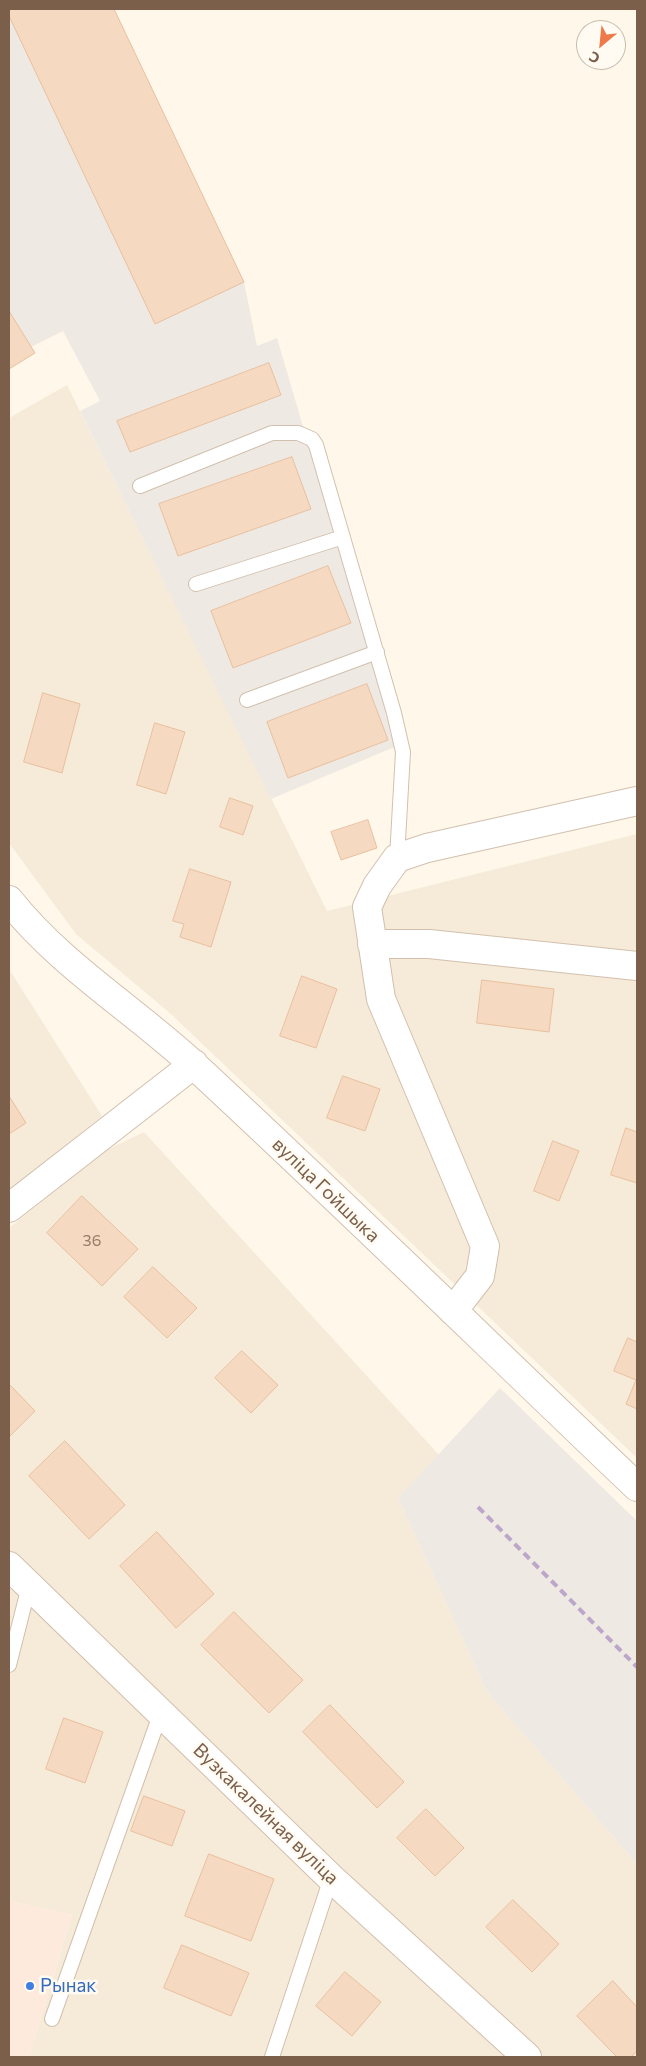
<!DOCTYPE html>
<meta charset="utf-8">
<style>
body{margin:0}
#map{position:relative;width:646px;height:2066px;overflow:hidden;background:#fef7ea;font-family:Commissioner,sans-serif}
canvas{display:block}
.frame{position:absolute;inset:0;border:10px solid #7b5f4b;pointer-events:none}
.north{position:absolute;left:576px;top:20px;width:50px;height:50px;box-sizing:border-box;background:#fffbf2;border:1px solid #cabdaf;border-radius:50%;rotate:208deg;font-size:14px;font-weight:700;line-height:20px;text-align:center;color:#7b5f4b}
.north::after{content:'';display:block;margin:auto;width:18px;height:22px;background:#ee7949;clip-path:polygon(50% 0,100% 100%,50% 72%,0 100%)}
</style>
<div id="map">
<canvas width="646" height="2066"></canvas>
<div class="frame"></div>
<div class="north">С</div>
</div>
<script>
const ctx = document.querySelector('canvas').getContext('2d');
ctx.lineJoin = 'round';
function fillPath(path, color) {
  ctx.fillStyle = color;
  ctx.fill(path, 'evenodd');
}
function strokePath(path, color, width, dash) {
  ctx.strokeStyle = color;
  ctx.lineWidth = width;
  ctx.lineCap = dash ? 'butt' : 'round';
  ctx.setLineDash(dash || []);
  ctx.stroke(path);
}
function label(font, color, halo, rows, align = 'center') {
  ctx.font = font + ' Commissioner,sans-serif';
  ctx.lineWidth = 5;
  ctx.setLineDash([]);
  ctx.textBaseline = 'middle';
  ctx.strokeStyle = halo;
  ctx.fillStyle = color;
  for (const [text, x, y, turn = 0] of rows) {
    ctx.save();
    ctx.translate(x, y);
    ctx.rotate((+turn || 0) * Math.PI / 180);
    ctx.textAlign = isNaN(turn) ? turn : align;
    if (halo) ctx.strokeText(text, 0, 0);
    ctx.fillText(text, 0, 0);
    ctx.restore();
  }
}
fillPath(new Path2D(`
 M 67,385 L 327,911 L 637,834 L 637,1458 L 171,1014 L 76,934 L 9,843 L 9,418 Z
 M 9,969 L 102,1116 L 9,1190 Z
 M 144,1132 L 439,1455 L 398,1498 L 487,1692 L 637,1864 L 637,2057 L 29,2057 L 72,1915 L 9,1901 L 9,1228 L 105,1151 Z`), '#f6ead8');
fillPath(new Path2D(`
 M 9,1901 L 72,1915 L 29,2057 L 9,2057 Z`), '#feeadd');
fillPath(new Path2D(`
 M 9,9 L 114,9 L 244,282 L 257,346 L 277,338 L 397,746 L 271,799 L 80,411 L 100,401 L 63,331 L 31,347 L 35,353 L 9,369 Z
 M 500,1388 L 637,1521 L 637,1864 L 487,1692 L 398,1498 Z`), '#efe9e3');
const building = new Path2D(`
 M 9,9 L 114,9 L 244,282 L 155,324 L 9,16 Z
 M 9,311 L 35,353 L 9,369 Z
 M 269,363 L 281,395 L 130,452 L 117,421 Z
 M 292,457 L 311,509 L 178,556 L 159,504 Z
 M 328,566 L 351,623 L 233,668 L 211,611 Z
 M 367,684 L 388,740 L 288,778 L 267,722 Z
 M 43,693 L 80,704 L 62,773 L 24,762 Z
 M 155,723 L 185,732 L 166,794 L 137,785 Z
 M 230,798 L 253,806 L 243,835 L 220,827 Z
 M 368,820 L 377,848 L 341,860 L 331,832 Z
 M 190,869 L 231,882 L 211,947 L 180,937 L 184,924 L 173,921 Z
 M 302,976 L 337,989 L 316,1048 L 280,1036 Z
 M 482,980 L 554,989 L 549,1032 L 477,1023 Z
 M 343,1076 L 380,1089 L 365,1131 L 327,1118 Z
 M 9,1096 L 26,1123 L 9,1134 Z
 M 626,1128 L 637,1132 L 637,1183 L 611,1175 Z
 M 553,1141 L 579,1151 L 559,1201 L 534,1191 Z
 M 82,1196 L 138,1249 L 102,1286 L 47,1233 Z
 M 153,1267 L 197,1308 L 167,1338 L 124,1297 Z
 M 628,1338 L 637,1342 L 637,1409 L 626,1404 L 636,1380 L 614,1371 Z
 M 242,1351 L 278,1385 L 251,1413 L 215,1378 Z
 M 9,1384 L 35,1411 L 9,1437 Z
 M 65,1441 L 125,1505 L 89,1539 L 29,1476 Z
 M 157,1532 L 214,1594 L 176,1628 L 120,1566 Z
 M 234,1612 L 303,1680 L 269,1713 L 201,1645 Z
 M 330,1705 L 404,1782 L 377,1808 L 303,1732 Z
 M 64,1718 L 103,1732 L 85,1783 L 46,1769 Z
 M 144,1796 L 185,1811 L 172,1846 L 131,1831 Z
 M 426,1809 L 464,1848 L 435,1876 L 397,1838 Z
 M 209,1854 L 274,1879 L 251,1941 L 185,1916 Z
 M 513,1900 L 559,1944 L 532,1972 L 486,1927 Z
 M 182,1945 L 249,1973 L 231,2016 L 164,1988 Z
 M 345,1972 L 381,2002 L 352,2036 L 316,2006 Z
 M 613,1981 L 637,2007 L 637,2051 L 631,2057 L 617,2057 L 577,2016 Z`);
fillPath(building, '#f5d9c0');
strokePath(building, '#e9c09f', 1);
const lane = new Path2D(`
 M 140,486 L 272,433 L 298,433 L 312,439 L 316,445 L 394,713 L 403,752 L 397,858
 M 196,584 L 343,537
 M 247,700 L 377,652
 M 9,1665 L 29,1586
 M 52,2019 L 161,1712
 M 272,2057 L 331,1878`);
const street = new Path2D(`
 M 9,900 C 61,966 135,1010 196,1067 C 345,1205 490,1347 637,1487
 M 372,944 L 429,944 L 637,966
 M 9,1208 L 194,1064
 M 453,1311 L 480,1276 L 485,1246 L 381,999 L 367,907 L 377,886 L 397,858 L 427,848 L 637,801
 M 9,1566 L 331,1878 L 527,2057`);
strokePath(lane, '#d2c0ae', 16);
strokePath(street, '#d2c0ae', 30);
strokePath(lane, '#fff', 14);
strokePath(street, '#fff', 28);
strokePath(new Path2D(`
 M 478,1507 L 637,1667`), '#bca6ca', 4, [8, 5]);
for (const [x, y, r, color] of [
 [30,1986,5,"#3f7fe0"]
]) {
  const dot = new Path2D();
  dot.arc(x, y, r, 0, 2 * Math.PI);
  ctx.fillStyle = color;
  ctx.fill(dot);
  strokePath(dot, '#fffbf2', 2);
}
label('16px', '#9a7e68', null, [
 ["36",92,1241]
]);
label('19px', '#7b5f4b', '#fffbf2', [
 ["вуліца Гойшыка",326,1190,44],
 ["Вузкакалейная вуліца",266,1814,44]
]);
label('19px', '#366cbe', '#fffbf2', [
 ["Рынак",40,1986]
], 'left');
</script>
